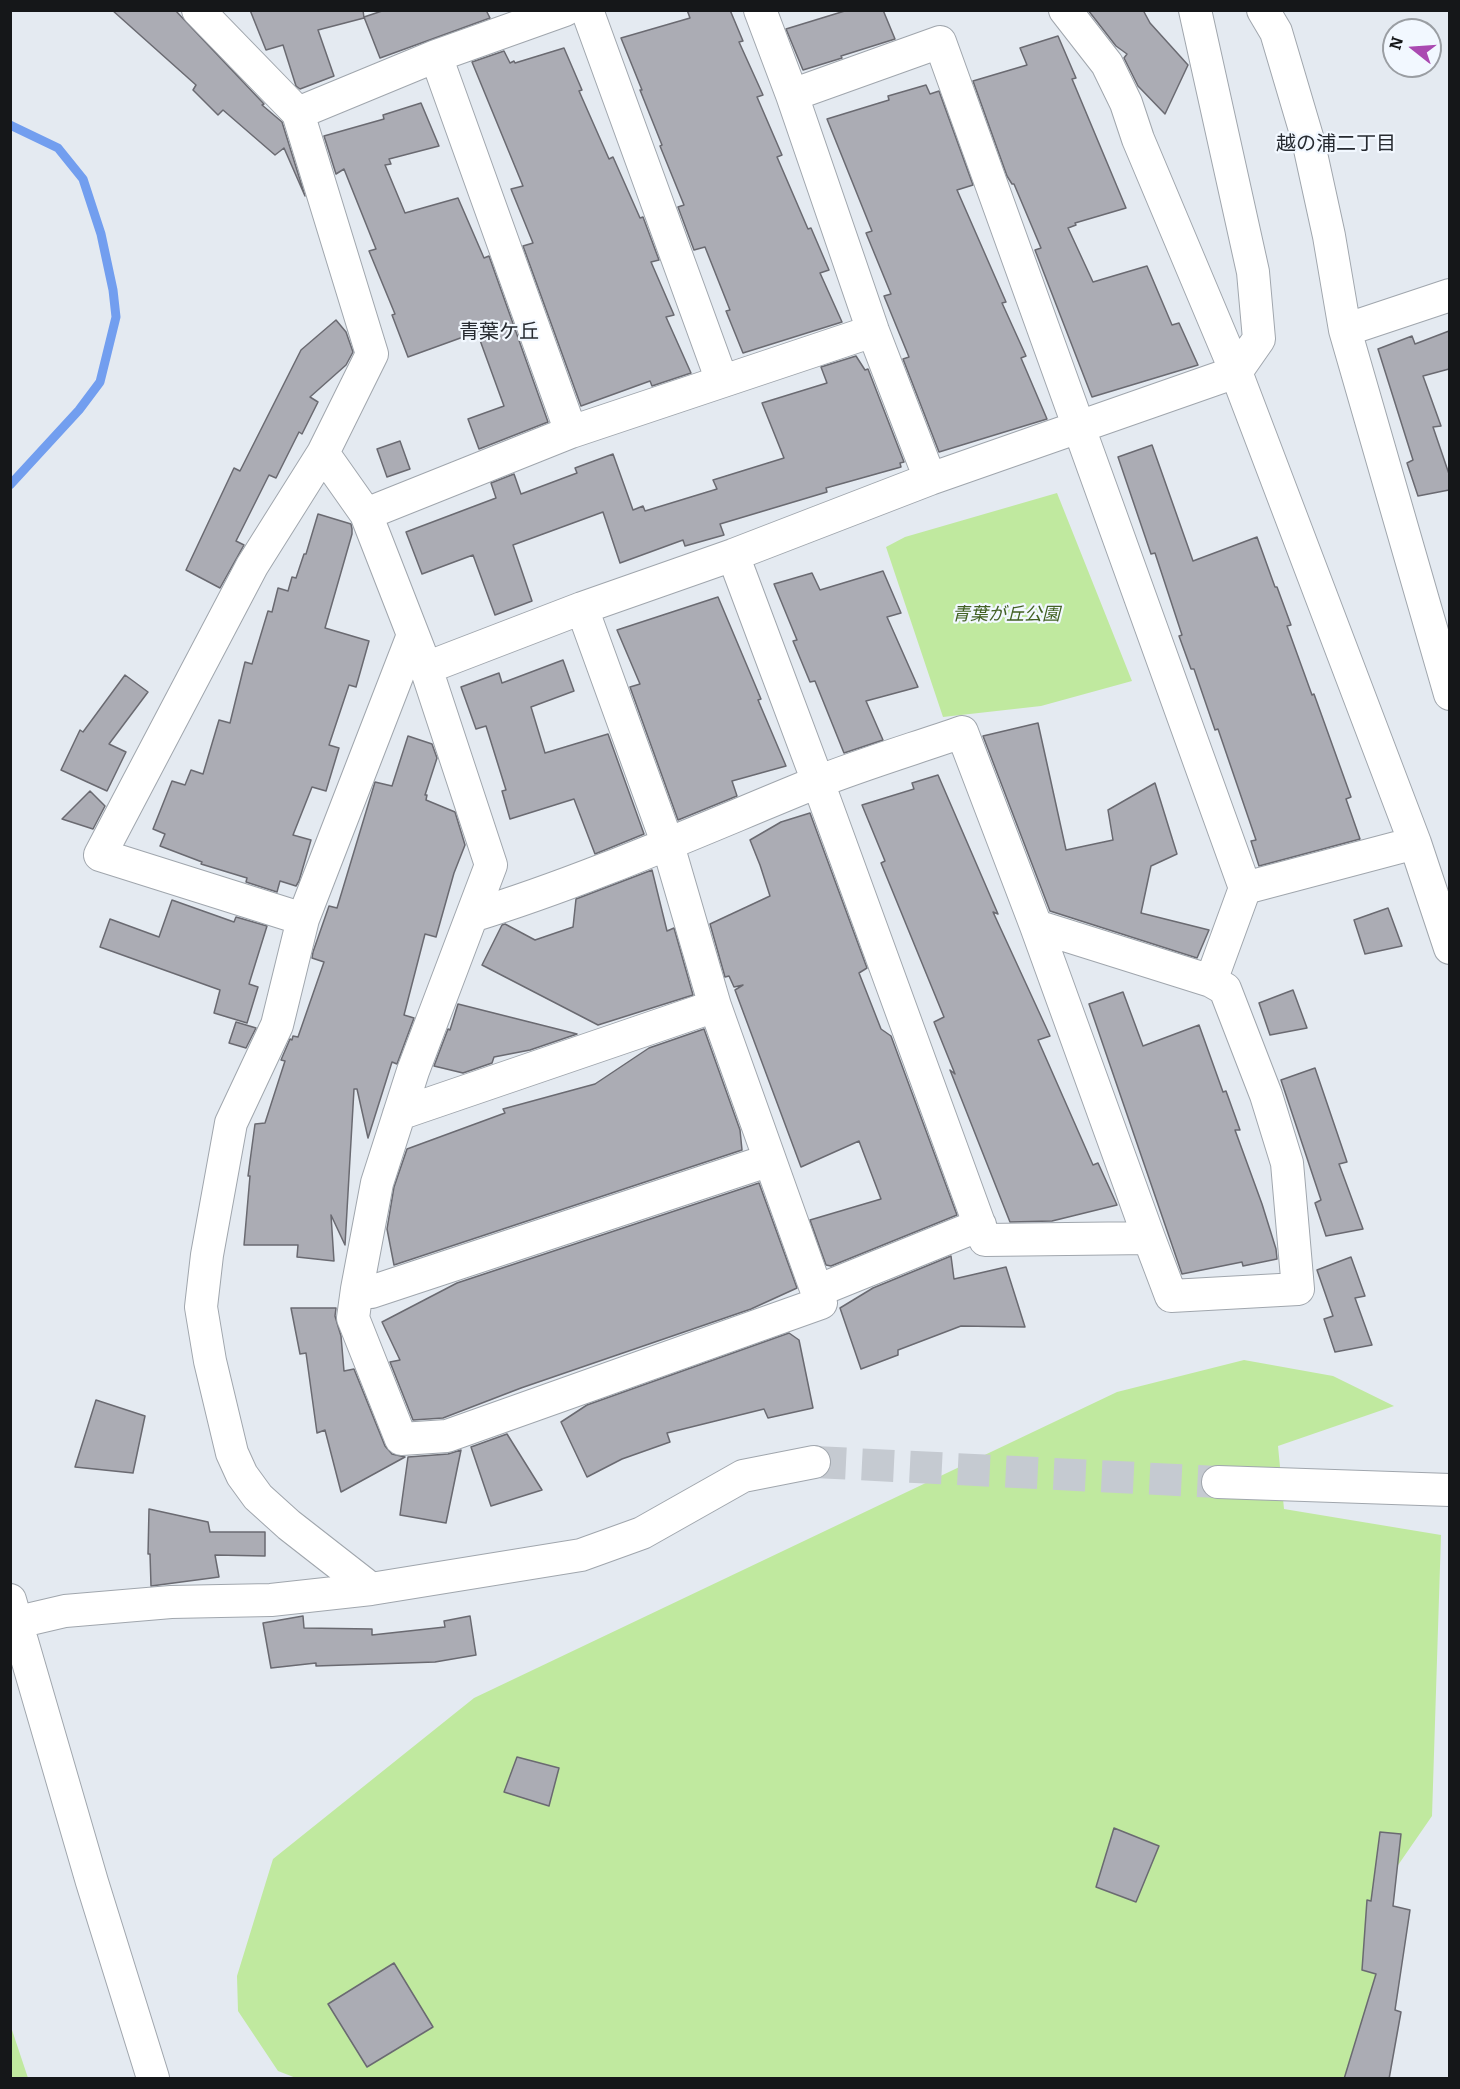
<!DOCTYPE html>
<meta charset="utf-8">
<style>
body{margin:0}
#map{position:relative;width:1460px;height:2089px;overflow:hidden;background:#e4eaf1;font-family:Bitter,serif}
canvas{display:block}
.frame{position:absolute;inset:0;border:12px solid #151719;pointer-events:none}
.north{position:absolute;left:1382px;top:18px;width:60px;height:60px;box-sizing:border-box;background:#f2f8ff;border:2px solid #9a9ea3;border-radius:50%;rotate:287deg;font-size:16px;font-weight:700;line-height:24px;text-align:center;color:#151719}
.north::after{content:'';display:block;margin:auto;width:21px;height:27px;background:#aa4ab1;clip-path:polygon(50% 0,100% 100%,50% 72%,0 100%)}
</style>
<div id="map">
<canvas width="1460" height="2089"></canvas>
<div class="frame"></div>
<div class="north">N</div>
</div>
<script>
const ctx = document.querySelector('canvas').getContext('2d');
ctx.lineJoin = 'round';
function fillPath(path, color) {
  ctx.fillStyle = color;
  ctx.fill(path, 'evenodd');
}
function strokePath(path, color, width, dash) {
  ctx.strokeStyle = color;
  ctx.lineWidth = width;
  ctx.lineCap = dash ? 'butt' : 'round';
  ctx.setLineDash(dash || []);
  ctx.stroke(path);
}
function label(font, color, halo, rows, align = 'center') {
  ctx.font = font + ' Bitter,"Noto Sans JP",serif';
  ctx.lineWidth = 4.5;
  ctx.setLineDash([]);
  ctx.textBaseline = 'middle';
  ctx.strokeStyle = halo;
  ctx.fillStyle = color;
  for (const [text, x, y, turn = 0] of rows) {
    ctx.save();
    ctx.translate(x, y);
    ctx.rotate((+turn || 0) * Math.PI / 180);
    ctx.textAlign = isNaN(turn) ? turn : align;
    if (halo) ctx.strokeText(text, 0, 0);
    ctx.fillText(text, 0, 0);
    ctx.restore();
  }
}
fillPath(new Path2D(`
 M 1057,493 L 1132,681 L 1041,706 L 943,717 L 886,547 L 905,537 Z
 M 1244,1360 L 1333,1376 L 1394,1406 L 1278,1446 L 1284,1509 L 1441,1535 L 1432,1816 L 1385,1884 L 1368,2078 L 296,2078 L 278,2071 L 238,2011 L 237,1976 L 273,1859 L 474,1698 L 1117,1392 Z
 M 10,2027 L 11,2027 L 28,2078 L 11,2078 Z`), '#c0e99f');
strokePath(new Path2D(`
 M 10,125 L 58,148 L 83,179 L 101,234 L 113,290 L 116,317 L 100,382 L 79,410 L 10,485`), '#729eef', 9);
const building = new Path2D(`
 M 112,10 L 175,10 L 264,104 L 262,105 L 282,122 L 305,196 L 284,148 L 275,155 L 223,110 L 218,115 L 193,90 L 196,85 Z
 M 250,10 L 363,10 L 364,18 L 318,30 L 334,76 L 300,89 L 296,86 L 283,45 L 266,50 Z
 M 385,10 L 486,10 L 490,18 L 380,58 L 364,17 Z
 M 687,10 L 730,10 L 743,41 L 739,42 L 763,95 L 757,97 L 782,155 L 777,157 L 808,229 L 811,228 L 829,270 L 820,273 L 842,322 L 743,353 L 726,311 L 730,310 L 705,247 L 694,250 L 678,207 L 684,205 L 660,146 L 662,145 L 640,90 L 642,90 L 621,38 L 690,18 Z
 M 848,10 L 883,10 L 895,39 L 841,56 L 842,58 L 803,70 L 786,29 Z
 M 1088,10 L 1143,10 L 1150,23 L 1188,65 L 1165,114 L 1138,86 L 1124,58 L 1127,54 L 1116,46 Z
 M 1058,36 L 1076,78 L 1072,79 L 1126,208 L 1075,223 L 1076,225 L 1068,228 L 1093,282 L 1147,266 L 1172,325 L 1179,323 L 1198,365 L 1092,397 L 1035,250 L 1041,248 L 1014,184 L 1012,184 L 1007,176 L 973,81 L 1027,65 L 1020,48 Z
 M 564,48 L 582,90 L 579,91 L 609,159 L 613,157 L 640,218 L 643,217 L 659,260 L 651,262 L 674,315 L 666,317 L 691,373 L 652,386 L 650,381 L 581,406 L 523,246 L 533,243 L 511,189 L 523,186 L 472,62 L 504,51 L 510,63 L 514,61 L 515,63 Z
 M 926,85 L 930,94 L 939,91 L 973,185 L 957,190 L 1006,302 L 1002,303 L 1026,356 L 1021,358 L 1047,419 L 939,452 L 903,359 L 909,357 L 884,296 L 891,294 L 866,233 L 872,231 L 827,119 L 889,100 L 888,96 Z
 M 421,103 L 439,146 L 389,159 L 391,164 L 385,165 L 405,213 L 458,198 L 484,258 L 489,256 L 548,422 L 479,449 L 468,419 L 504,406 L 477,332 L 408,357 L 392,315 L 395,314 L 369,251 L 376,249 L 344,169 L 336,174 L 324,136 L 384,119 L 383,115 Z
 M 336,320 L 346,332 L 353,352 L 346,365 L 310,397 L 318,402 L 302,434 L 299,432 L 276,478 L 269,475 L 236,541 L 244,545 L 220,588 L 186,570 L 234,468 L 240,471 L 301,350 Z
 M 1449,331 L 1449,369 L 1423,376 L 1441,426 L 1433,427 L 1449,474 L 1449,490 L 1418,496 L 1407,463 L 1413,460 L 1378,349 L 1412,336 L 1415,344 Z
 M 856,356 L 865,370 L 868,369 L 904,462 L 900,463 L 901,467 L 826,488 L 827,492 L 720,524 L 724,535 L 685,546 L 683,540 L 620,563 L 603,512 L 513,545 L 532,601 L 495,615 L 473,555 L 422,574 L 406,532 L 496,498 L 491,483 L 514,474 L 521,494 L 577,473 L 575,468 L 613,454 L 633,510 L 643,506 L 645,511 L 717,489 L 713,480 L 784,458 L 762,403 L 827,383 L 821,367 Z
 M 400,441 L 410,469 L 387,477 L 377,449 Z
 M 1152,445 L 1193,561 L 1257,537 L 1275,587 L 1277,587 L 1291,625 L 1287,626 L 1312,695 L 1314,694 L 1351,797 L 1346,799 L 1360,839 L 1259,866 L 1251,841 L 1256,840 L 1218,729 L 1215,730 L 1194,669 L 1191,669 L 1179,636 L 1182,635 L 1155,553 L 1151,554 L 1118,457 Z
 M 318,514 L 351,524 L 352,529 L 352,534 L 325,628 L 369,641 L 356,687 L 349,685 L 329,745 L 339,748 L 326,791 L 312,787 L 293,835 L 311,840 L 299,881 L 296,886 L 280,881 L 277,892 L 246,882 L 247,878 L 201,864 L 202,862 L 160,846 L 165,834 L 153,829 L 172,781 L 185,785 L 191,770 L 203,774 L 219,720 L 230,723 L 245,662 L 252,664 L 268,611 L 272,612 L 278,588 L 288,591 L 292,577 L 296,578 L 304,554 L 306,554 Z
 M 883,571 L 901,613 L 887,617 L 918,687 L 866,701 L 883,740 L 844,753 L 815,681 L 810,682 L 793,641 L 797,640 L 774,584 L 812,573 L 820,590 Z
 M 718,597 L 761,699 L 758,700 L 786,766 L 732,781 L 737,796 L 678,820 L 630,687 L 640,684 L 617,630 Z
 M 563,660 L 574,691 L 531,707 L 545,753 L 608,734 L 644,834 L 595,854 L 574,799 L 510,819 L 502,791 L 506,790 L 486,726 L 476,729 L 461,687 L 499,673 L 502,683 Z
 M 125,675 L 148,692 L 109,744 L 126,752 L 107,791 L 61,770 L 80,730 L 83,732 Z
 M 1038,723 L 1066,850 L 1113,840 L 1108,810 L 1155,783 L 1177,854 L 1151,866 L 1141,913 L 1209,930 L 1197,958 L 1050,911 L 983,736 Z
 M 408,736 L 432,744 L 437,758 L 425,795 L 427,795 L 426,800 L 455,812 L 465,845 L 454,873 L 436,937 L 425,934 L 404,1015 L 414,1018 L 397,1064 L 392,1062 L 368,1138 L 357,1089 L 354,1089 L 345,1245 L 331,1215 L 334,1261 L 297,1257 L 298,1245 L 244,1245 L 250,1176 L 248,1176 L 255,1124 L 265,1123 L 285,1061 L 281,1060 L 290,1039 L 292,1040 L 293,1036 L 298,1037 L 324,962 L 312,958 L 313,952 L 329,906 L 337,908 L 375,782 L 392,786 Z
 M 938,775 L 998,914 L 993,912 L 1050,1036 L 1038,1040 L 1093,1165 L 1098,1163 L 1117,1205 L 1052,1221 L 1010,1222 L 950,1070 L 955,1074 L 934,1022 L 944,1017 L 881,863 L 885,861 L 862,805 L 914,789 L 912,783 Z
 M 90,791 L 105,806 L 93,829 L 62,819 Z
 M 810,813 L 867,968 L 859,973 L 881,1029 L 891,1036 L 957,1215 L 831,1266 L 826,1265 L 810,1220 L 881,1199 L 859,1141 L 801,1167 L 735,990 L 743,985 L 734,987 L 729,976 L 725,977 L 710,924 L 770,896 L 760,865 L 750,840 L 781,822 Z
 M 652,870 L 667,931 L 674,928 L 693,995 L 598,1025 L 482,965 L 502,925 L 505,924 L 535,940 L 573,927 L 576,899 Z
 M 172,900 L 234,922 L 236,917 L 267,926 L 249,984 L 258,987 L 247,1023 L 214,1013 L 220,990 L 100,947 L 110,919 L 159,937 Z
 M 1388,908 L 1402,946 L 1365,954 L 1354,920 Z
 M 1293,990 L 1307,1028 L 1270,1035 L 1259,1003 Z
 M 1123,992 L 1143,1046 L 1199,1025 L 1223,1092 L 1226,1091 L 1240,1130 L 1235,1130 L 1262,1204 L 1276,1249 L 1277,1259 L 1243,1266 L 1242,1262 L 1182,1274 L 1089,1004 Z
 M 458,1004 L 577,1034 L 530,1050 L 494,1057 L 492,1063 L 463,1073 L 434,1066 L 448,1029 L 450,1030 Z
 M 236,1022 L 256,1028 L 246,1048 L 229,1043 Z
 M 704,1029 L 740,1130 L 742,1150 L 394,1265 L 387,1229 L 394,1187 L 407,1149 L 505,1113 L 503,1109 L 595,1084 L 649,1048 Z
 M 1315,1068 L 1347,1162 L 1339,1164 L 1363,1229 L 1326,1236 L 1315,1203 L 1321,1200 L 1281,1080 Z
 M 759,1183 L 797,1288 L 751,1309 L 521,1388 L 443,1418 L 413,1420 L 390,1362 L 400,1360 L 382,1322 L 457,1283 Z
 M 951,1256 L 954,1279 L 1006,1267 L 1025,1327 L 961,1326 L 898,1350 L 898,1355 L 861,1369 L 840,1308 L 873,1288 Z
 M 1351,1257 L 1365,1296 L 1355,1298 L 1372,1345 L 1335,1352 L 1324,1319 L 1333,1316 L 1317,1270 Z
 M 291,1308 L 336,1308 L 335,1316 L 341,1336 L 344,1371 L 354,1369 L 385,1446 L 392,1454 L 405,1457 L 341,1492 L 325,1430 L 317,1433 L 306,1353 L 300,1354 Z
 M 789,1333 L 799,1340 L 813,1408 L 768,1418 L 764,1409 L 667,1433 L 670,1442 L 622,1459 L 587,1477 L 561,1422 L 587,1405 Z
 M 96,1400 L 145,1416 L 133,1473 L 75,1467 Z
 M 507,1434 L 542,1490 L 491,1506 L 471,1447 Z
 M 461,1450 L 446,1523 L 400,1515 L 408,1457 L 448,1454 Z
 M 149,1509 L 208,1522 L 210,1532 L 265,1532 L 265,1556 L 215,1555 L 219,1577 L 151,1586 L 150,1554 L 148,1554 Z
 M 303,1616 L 304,1628 L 372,1629 L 372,1635 L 445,1627 L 444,1621 L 470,1616 L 476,1655 L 435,1662 L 316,1666 L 316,1663 L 271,1668 L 263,1623 Z
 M 517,1757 L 559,1768 L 549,1806 L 504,1792 Z
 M 1114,1828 L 1159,1846 L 1136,1902 L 1096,1887 Z
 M 1380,1832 L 1401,1834 L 1393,1906 L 1410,1910 L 1395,2010 L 1401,2012 L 1389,2079 L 1344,2079 L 1376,1974 L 1362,1970 L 1367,1900 L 1371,1901 Z
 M 394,1963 L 433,2027 L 367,2067 L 328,2004 Z`);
fillPath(building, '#abacb4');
strokePath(building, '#6a6a71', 1.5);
strokePath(new Path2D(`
 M 814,1462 L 1218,1482`), '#c5cad1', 32, [32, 16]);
const minor = new Path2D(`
 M 198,10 L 298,113 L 436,56 L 565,10
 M 587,10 L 722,381
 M 760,10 L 792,95 L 873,331 L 930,479
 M 1065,10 L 1107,64 L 1126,103 L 1138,139 L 1236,372 L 1415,843 L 1450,948
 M 1263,10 L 1276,32 L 1308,140 L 1329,236 L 1345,330
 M 436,56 L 571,432
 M 792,95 L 940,42 L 1245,888 L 1211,981
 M 298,113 L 372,354 L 323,453 L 252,566 L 100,855 L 303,919
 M 1450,295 L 1345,330 L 1450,694
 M 323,453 L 366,514 L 426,668 L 491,865 L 413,1071 L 377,1183 L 357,1289 L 353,1318 L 401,1439 L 447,1436 L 821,1303 L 715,1006 L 668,845 L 582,608
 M 366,514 L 571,432 L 873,331
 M 426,668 L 582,608 L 733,555 L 930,479 L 1236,372 L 1259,339 L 1253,272 L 1195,10
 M 1245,888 L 1415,843
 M 472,916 C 589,880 702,829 815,783 C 863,764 913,749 962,732 L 1036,926 L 1149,1238 L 985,1240 L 818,782 L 733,555
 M 1036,926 L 1211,981 L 1225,989 L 1266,1095 L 1287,1163 L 1298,1289 L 1171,1296 L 1149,1238
 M 399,1114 L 715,1006
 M 357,1289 L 371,1292 L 770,1160
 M 817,1291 L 980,1225
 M 1218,1482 L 1450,1490
 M 371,1589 L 289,1525 L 258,1497 L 242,1475 L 232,1453 L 210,1361 L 201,1307 L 207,1255 L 231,1123 L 277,1025 L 303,919 L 413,635
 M 10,1600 L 92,1882 L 153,2078
 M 18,1622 L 65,1611 L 171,1602 L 271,1600 L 371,1589 L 581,1555 L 642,1533 L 743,1476 L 814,1462`);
strokePath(minor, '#a0a6ad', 34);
strokePath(minor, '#fff', 32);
label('italic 18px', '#426124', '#f2f8ff', [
 ["青葉が丘公園",1006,615]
]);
label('20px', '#262a30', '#f2f8ff', [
 ["越の浦二丁目",1336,144],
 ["青葉ケ丘",499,332]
]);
</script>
